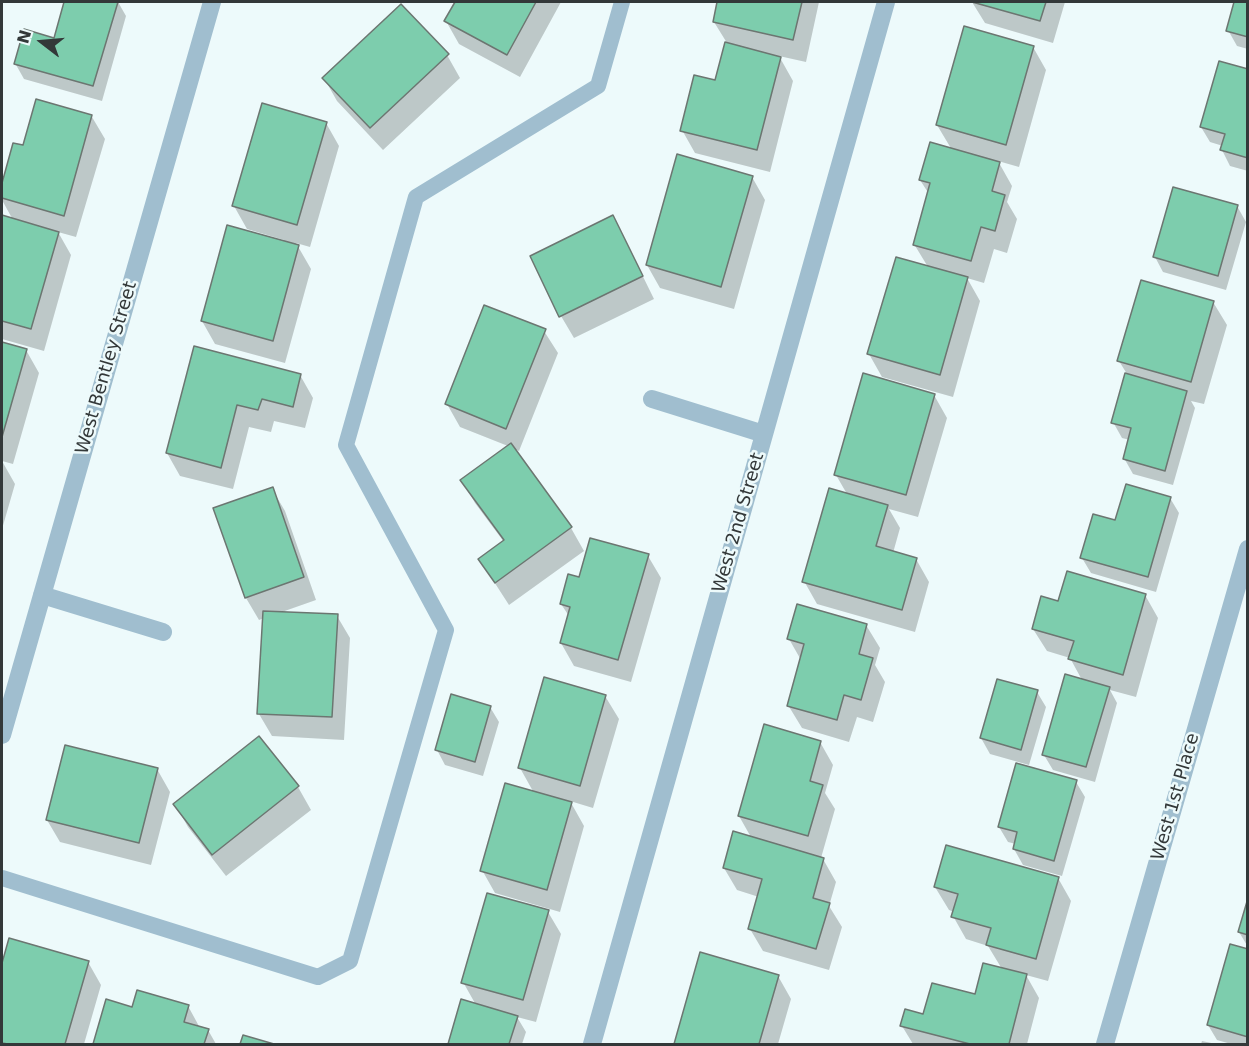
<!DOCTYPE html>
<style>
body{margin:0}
#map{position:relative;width:1249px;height:1046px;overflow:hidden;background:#edfafb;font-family:"DejaVu Sans",sans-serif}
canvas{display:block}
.frame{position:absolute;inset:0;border:3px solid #333839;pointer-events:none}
.north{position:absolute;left:12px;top:12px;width:60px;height:60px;-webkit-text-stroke:4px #edfafb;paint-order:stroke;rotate:286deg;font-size:16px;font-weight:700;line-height:24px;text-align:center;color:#333839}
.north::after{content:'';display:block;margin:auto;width:21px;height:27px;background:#333839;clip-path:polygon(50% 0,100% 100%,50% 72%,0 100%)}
</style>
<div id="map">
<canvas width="1249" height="1046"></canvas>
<div class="frame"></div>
<div class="north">N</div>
</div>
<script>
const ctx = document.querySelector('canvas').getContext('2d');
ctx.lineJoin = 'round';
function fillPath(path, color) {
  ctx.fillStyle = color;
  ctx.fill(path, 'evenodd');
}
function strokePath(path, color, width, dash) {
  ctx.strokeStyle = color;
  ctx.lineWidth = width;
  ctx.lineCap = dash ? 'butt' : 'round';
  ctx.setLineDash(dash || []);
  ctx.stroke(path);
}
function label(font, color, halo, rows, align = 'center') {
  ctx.font = font + ' "DejaVu Sans",sans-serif';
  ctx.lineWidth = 5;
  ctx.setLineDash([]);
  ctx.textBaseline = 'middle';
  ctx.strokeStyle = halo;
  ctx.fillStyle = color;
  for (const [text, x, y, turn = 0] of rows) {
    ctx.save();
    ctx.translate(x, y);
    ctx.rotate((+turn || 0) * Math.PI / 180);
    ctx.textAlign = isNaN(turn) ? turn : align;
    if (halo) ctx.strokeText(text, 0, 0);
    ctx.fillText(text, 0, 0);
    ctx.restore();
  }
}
fillPath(new Path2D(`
 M 66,2 L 118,2 L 126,16 L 102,101 L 24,79 L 15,63 L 55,40 Z
 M 456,2 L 561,2 L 520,77 L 459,44 L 446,21 Z
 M 719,2 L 819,2 L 806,62 L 779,56 L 793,81 L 770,172 L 695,153 L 682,130 L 716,82 L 727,43 L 714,22 Z
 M 972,2 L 1065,2 L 1053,43 L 985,23 Z
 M 1236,2 L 1248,2 L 1248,49 L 1237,46 L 1228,30 Z
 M 1033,47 L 1046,70 L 1019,167 L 998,161 L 1012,186 L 1007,202 L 1017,219 L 1007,253 L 994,249 L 984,283 L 967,278 L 980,301 L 953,397 L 882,377 L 869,354 L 928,267 L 914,244 L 929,194 L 920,180 L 952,150 L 937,125 Z
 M 447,55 L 460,78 L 383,150 L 337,101 L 324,78 Z
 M 1248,71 L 1248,171 L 1230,166 L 1222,150 L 1223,146 L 1210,142 L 1201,127 Z
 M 92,117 L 105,139 L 76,237 L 58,232 L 71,255 L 44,351 L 2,339 L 2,217 L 13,220 L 2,200 L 2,188 L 14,144 L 24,147 Z
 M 326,123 L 339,146 L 310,247 L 296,243 L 311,269 L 285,363 L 215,344 L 202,321 L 284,240 L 247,229 L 234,206 Z
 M 752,177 L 765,200 L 734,309 L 660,288 L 647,265 Z
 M 1237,206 L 1246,222 L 1226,290 L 1163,272 L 1155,257 Z
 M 625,240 L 654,299 L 574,338 L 561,316 Z
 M 1213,302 L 1227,325 L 1204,404 L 1191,401 L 1195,408 L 1173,485 L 1133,474 L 1124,458 L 1130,440 L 1122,438 L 1113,422 L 1127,374 L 1119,361 Z
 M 544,331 L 558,353 L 519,451 L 513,448 L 571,528 L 584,551 L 509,605 L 480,560 L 504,542 L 475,503 L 462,480 L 508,446 L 460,427 L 447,404 Z
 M 2,344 L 26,350 L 39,373 L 13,464 L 2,461 Z
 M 195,347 L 300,375 L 313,398 L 305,428 L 274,421 L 271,432 L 249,427 L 233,489 L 180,476 L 167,453 Z
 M 934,395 L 947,418 L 918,517 L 889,509 L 900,528 L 893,553 L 916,559 L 929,582 L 915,632 L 817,604 L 804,581 L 847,494 L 836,475 Z
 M 2,461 L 15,484 L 2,529 Z
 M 272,489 L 285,511 L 316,600 L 279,613 L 337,616 L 350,638 L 344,740 L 272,736 L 259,714 L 264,618 L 259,620 L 246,598 L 215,509 Z
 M 1170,498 L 1179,513 L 1156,592 L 1091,573 L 1082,558 L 1116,522 Z
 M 648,556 L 661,578 L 631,682 L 574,666 L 561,643 L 569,616 L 561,604 L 580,579 Z
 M 1145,595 L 1158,618 L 1136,697 L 1110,690 L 1117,703 L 1095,782 L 1053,770 L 1044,755 L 1082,680 L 1070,658 L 1047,651 L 1033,629 Z
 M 866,625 L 880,648 L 875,665 L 885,682 L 873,722 L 857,717 L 849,742 L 802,728 L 788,705 L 801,660 L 789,639 Z
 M 1037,692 L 1046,707 L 1029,765 L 990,754 L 981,738 Z
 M 605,696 L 619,719 L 593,808 L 570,801 L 584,826 L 560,912 L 495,893 L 482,870 L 534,793 L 520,768 Z
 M 490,707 L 499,722 L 483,776 L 445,765 L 437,750 Z
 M 258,738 L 298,787 L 311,810 L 226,876 L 188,827 L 175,804 Z
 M 820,742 L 833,765 L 825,793 L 835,809 L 821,858 L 823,859 L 836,882 L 829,906 L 842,927 L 829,970 L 763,951 L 750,929 L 759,897 L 737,890 L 724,868 L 752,839 L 739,816 Z
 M 157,769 L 170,792 L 151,865 L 60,842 L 47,820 Z
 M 1076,782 L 1085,797 L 1062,876 L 1023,865 L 1014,849 L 1016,844 L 1008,842 L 999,827 Z
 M 1058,878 L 1071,901 L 1048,981 L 1026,975 L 1039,998 L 1027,1044 L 913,1044 L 902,1026 L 976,996 L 1002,969 L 988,946 L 966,939 L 953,916 L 954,912 L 949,910 L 935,887 Z
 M 1248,903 L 1248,947 L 1239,932 Z
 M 548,912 L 561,934 L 536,1022 L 517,1017 L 526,1032 L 522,1044 L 449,1044 L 462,1001 L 476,1005 L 463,982 Z
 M 10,940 L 88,962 L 101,985 L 84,1044 L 2,1044 L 2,968 Z
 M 1248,951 L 1248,1044 L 1231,1044 L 1217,1040 L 1208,1025 Z
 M 701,954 L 778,976 L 791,999 L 778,1044 L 676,1044 Z
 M 107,1001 L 133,1009 L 188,1006 L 200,1028 L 208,1030 L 216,1044 L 95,1044 Z
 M 1202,1041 L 1216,1044 L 1201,1044 Z`), '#0003');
const building = new Path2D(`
 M 64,2 L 118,2 L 93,86 L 14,64 L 24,29 L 54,38 Z
 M 455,2 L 536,2 L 507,55 L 444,21 Z
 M 717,2 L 802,2 L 793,40 L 713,22 Z
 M 972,2 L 1046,2 L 1040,21 Z
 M 1234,2 L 1248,2 L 1248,37 L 1226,31 Z
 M 401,4 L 449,54 L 370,128 L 322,78 Z
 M 964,26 L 1034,46 L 1006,145 L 936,125 Z
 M 725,42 L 781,57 L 757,150 L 680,131 L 694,75 L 715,80 Z
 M 1219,61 L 1248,69 L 1248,158 L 1220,150 L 1225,134 L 1200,127 Z
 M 36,99 L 92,115 L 64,216 L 2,198 L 2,183 L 13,143 L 23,145 Z
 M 262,103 L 327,122 L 297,225 L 232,206 Z
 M 930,142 L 1000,162 L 992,191 L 1005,195 L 995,231 L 981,227 L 971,261 L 913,245 L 930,183 L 919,180 Z
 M 677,154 L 753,176 L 721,287 L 646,265 Z
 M 1173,187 L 1238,205 L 1218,276 L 1153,257 Z
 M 2,215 L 59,232 L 31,329 L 2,321 Z
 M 613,215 L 643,276 L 559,317 L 530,256 Z
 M 227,225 L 299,245 L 273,341 L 201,321 Z
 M 896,257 L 968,277 L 940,375 L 867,354 Z
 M 1141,280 L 1214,301 L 1191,382 L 1117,361 Z
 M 484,305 L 546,329 L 506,429 L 445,404 Z
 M 2,342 L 27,349 L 2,437 Z
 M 194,346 L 301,374 L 293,407 L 262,399 L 258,410 L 237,405 L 221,468 L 166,453 Z
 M 863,373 L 935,394 L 906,495 L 834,475 Z
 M 1125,373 L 1187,391 L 1165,471 L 1123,459 L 1131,428 L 1111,423 Z
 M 511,443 L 572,527 L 495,583 L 478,559 L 504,540 L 460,480 Z
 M 1126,484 L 1171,497 L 1148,577 L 1080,558 L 1093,514 L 1115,520 Z
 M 273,487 L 304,577 L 245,598 L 213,508 Z
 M 829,488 L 888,505 L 876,546 L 917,558 L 902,610 L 802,582 Z
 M 590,538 L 649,554 L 618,660 L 560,643 L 570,607 L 560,604 L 568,574 L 579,577 Z
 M 1067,571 L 1146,594 L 1123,675 L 1068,659 L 1074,641 L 1032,629 L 1041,596 L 1058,601 Z
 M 797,604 L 867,624 L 859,654 L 873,658 L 861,700 L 844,695 L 837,720 L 787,706 L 804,644 L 787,639 Z
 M 263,611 L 338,614 L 332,717 L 257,714 Z
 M 1065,674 L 1110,687 L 1086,767 L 1042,755 Z
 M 544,677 L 606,695 L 580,786 L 518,768 Z
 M 997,679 L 1038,690 L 1021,750 L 980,738 Z
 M 451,694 L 491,706 L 475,762 L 435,750 Z
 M 764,724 L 821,741 L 810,781 L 823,785 L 808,836 L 738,816 Z
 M 259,736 L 299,786 L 212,855 L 173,804 Z
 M 65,745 L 158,768 L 139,843 L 46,820 Z
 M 1016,763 L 1077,780 L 1054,861 L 1013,849 L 1017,832 L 998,827 Z
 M 505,783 L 572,802 L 547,890 L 480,871 Z
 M 733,831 L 824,858 L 813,898 L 830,903 L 816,949 L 748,929 L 762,879 L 723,868 Z
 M 946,845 L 1059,877 L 1036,959 L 986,945 L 991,928 L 951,917 L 958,894 L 934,887 Z
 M 487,893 L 549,910 L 523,1000 L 461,983 Z
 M 1248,898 L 1248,935 L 1238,932 Z
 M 9,938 L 89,961 L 65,1044 L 8,1044 L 2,1043 L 2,963 Z
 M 1230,944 L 1248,949 L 1248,1037 L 1207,1025 Z
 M 700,952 L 779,975 L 759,1044 L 674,1044 Z
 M 983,963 L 1027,974 L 1009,1044 L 970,1044 L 900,1026 L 905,1009 L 923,1014 L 932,983 L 975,994 Z
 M 137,990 L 189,1005 L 184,1022 L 209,1029 L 204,1044 L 93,1044 L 106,999 L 132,1007 Z
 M 461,999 L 518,1016 L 509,1044 L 448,1044 Z
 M 243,1035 L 274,1044 L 240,1044 Z`);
fillPath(building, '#7dcdad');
strokePath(building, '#6c7671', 1.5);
strokePath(new Path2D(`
 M 2,878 L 318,977 L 350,961 L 446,630 L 346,445 L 416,197 L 598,86 L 622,2`), '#a0becf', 16);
strokePath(new Path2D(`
 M 652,399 L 764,434
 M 42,595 L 163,632
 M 2,735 L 212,2
 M 592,1044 L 886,2
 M 1105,1044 L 1248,549`), '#a0becf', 18);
label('18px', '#333839', '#edfafb', [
 ["West Bentley Street",107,368,-74],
 ["West 2nd Street",739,523,-74],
 ["West 1st Place",1176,797,-74]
]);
</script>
